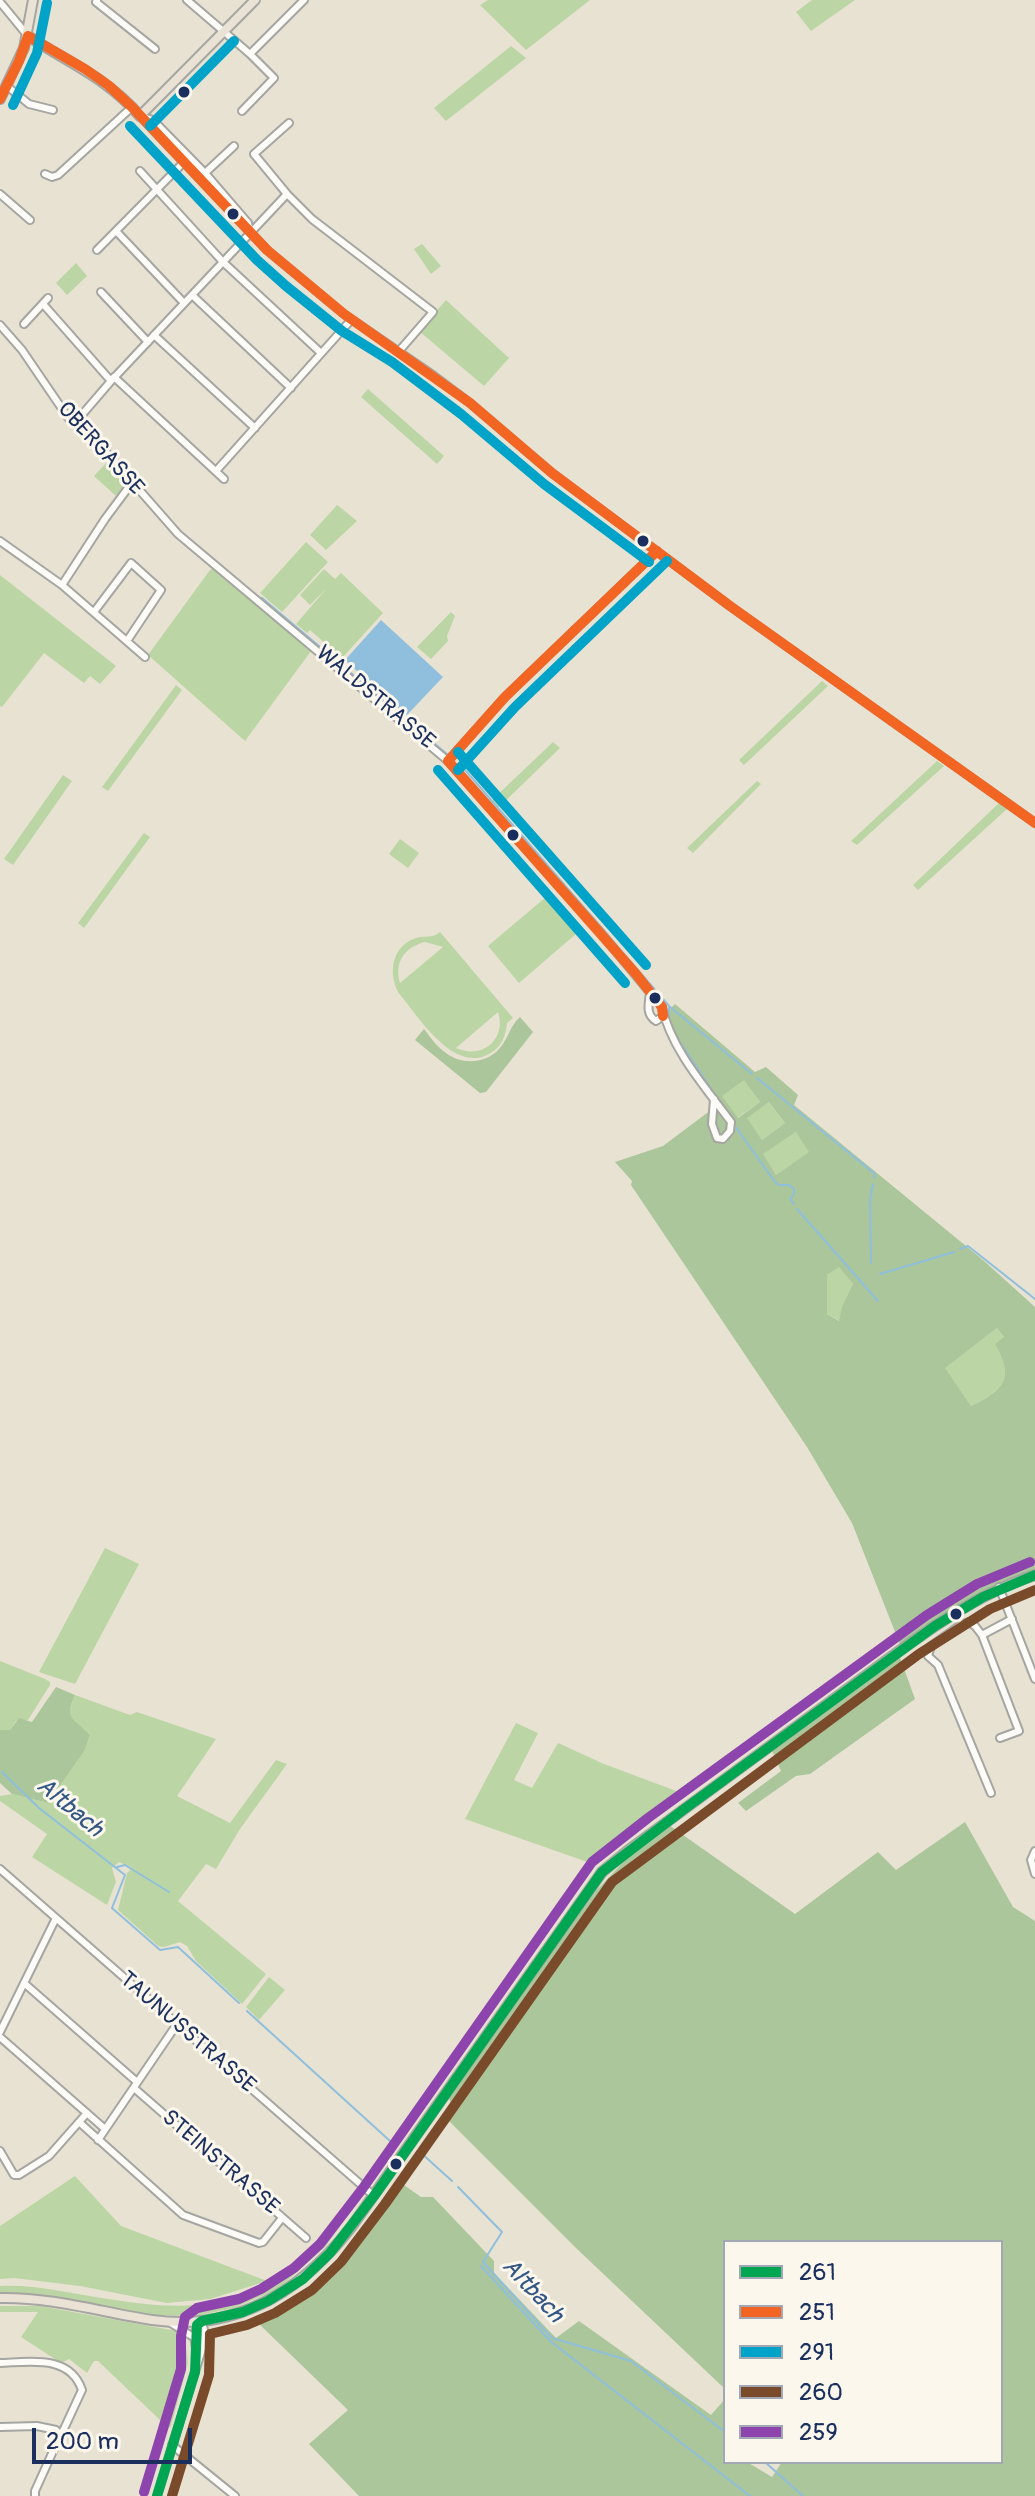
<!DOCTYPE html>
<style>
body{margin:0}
#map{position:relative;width:1035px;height:2496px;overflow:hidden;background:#e8e2d2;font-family:Pangolin,sans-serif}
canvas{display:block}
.legend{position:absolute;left:723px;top:2240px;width:280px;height:224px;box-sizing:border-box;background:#fbf7ec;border:2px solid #a1a7b3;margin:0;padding:10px 14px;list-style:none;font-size:24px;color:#1b2f5e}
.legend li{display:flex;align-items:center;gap:16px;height:40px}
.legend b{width:40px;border:2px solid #a1a7b3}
.scale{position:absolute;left:32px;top:2428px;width:160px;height:36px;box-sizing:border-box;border:4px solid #1b2f5e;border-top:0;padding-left:10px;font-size:24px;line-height:28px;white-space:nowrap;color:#1b2f5e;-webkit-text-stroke:6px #fbf7ec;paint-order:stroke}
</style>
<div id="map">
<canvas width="1035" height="2496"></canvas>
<ul class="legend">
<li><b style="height:10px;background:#00a651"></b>261</li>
<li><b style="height:10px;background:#f26522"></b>251</li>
<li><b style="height:10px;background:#01a3c8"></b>291</li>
<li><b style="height:10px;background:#7a4b2a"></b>260</li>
<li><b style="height:10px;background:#8e44ad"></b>259</li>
</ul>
<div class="scale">200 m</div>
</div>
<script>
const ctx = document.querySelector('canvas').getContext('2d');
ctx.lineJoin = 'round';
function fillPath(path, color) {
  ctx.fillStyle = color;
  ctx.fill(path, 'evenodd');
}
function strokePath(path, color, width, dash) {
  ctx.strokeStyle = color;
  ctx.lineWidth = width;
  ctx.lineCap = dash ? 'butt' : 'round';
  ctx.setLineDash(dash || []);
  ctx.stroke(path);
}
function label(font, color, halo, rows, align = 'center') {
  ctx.font = font + ' Pangolin,sans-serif';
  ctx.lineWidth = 6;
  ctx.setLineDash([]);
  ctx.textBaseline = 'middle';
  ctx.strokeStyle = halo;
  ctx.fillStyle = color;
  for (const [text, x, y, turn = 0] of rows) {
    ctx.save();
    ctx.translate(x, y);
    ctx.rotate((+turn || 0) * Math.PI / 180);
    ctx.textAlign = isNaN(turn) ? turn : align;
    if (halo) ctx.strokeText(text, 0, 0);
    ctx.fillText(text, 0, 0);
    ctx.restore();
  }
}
fillPath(new Path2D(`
 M 488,0 L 590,0 L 526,50 L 480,5 Z
 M 812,0 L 855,0 L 811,31 L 796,12 Z
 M 511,46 L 526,58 L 446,121 L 434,108 Z
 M 422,244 L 441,266 L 431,274 L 414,249 Z
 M 76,263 L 87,276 L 67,295 L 56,283 Z
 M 446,300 L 509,358 L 484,386 L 419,331 Z
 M 368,389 L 444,456 L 437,464 L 361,397 Z
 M 108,461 L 125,482 L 124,488 L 116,496 L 94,476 Z
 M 337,505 L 357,521 L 326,550 L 310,535 Z
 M 306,542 L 328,562 L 282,612 L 260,593 Z
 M 215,567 L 311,651 L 245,741 L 148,655 L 210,570 Z
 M 324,569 L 335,579 L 341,573 L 383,613 L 342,658 L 310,630 L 307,633 L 296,624 L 327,588 L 310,605 L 300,595 Z
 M 0,575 L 116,666 L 100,684 L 90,676 L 84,683 L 44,653 L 2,707 L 0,706 Z
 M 451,612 L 455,616 L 447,636 L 448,641 L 431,659 L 417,647 Z
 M 822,681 L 828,686 L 744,765 L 739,760 Z
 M 176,685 L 182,690 L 108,791 L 102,787 Z
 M 553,742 L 560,748 L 496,810 L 489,803 Z
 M 937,761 L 944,766 L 857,845 L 851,841 Z
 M 63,775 L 72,781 L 13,865 L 4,859 Z
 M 757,781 L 761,784 L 693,853 L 687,848 Z
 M 999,803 L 1007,809 L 918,890 L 913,885 Z
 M 144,833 L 150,837 L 84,928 L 78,923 Z
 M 400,839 L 419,853 L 408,868 L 389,854 Z
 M 546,897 L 577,933 L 519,983 L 488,946 Z
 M 440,932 L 513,1018 L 507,1023 C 506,1036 501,1048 489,1054 C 453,1074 418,1016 398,992 C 388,972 392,946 416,938 C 425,935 432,939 440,932 ZM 425,942 L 443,947 L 400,983 C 394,963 404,947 425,942 ZM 498,1012 C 507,1039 482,1060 456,1048 Z
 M 701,1042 L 711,1056 L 700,1065 L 689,1051 Z
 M 744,1079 L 760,1102 L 737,1118 L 721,1095 Z
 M 769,1102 L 785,1123 L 762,1140 L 746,1118 Z
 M 796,1132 L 810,1152 L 776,1175 L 762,1154 Z
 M 839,1266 L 853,1284 L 840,1321 L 827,1314 L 827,1275 Z
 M 997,1328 L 1004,1337 L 996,1344 C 1015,1379 1003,1390 971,1406 L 944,1368 Z
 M 105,1548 L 139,1564 L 75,1684 L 39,1672 Z
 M 0,1661 L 45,1679 L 50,1682 L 50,1685 L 28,1720 L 16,1721 L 10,1730 L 0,1730 Z
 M 75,1695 L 130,1715 L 137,1712 L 216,1739 L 177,1796 L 230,1823 L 276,1760 L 287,1764 L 240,1829 L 216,1869 L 206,1864 L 178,1901 L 266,1974 L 242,2004 L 196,1961 L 187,1946 L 180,1942 L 164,1947 L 158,1946 L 118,1910 L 127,1873 L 132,1868 L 119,1862 L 112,1868 L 116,1882 L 107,1905 L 32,1857 L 47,1834 L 0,1801 L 0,1796 L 12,1794 L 48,1803 L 85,1750 L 90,1735 C 75,1718 63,1721 75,1695 Z
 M 516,1723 L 538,1733 L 514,1780 L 532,1788 L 558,1743 L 604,1764 L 687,1795 L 643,1819 L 593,1864 L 465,1819 Z
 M 269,1977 L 285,1990 L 259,2020 L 246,2007 Z
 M 75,2176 L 121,2226 L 267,2281 L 210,2299 L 167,2303 L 80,2286 L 14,2278 L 0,2279 L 0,2226 Z
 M 358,2194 L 360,2198 L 326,2246 L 278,2289 L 234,2308 L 196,2316 L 151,2315 L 47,2296 L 0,2293 L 0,2286 C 34,2284 69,2293 102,2298 C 181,2311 246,2314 307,2254 C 325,2236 341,2214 358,2194 Z
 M 0,2306 L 40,2306 L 177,2331 L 185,2337 L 188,2363 L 171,2426 L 167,2429 L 159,2419 L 98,2361 L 94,2361 L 87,2373 L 69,2359 L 61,2363 L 21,2337 L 38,2312 L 0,2312 Z`), '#bbd6a4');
fillPath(new Path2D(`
 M 675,1004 L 755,1072 L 766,1067 L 798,1095 L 794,1105 L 983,1260 L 1035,1307 L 1035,1572 L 982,1592 L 901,1647 L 852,1523 L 807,1447 L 631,1185 L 632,1181 L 615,1162 L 663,1146 L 719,1104 L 677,1042 L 664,1015 ZM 744,1080 L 760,1102 L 738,1118 L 722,1096 ZM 769,1102 L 785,1123 L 762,1140 L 747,1118 ZM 796,1132 L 809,1152 L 776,1175 L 763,1154 ZM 839,1267 L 853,1284 L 842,1307 L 839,1321 L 827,1314 L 827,1275 ZM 997,1328 L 1004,1337 L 995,1344 C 1015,1378 1004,1390 971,1406 L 945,1368 Z
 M 520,1017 L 533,1032 L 486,1092 L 480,1093 L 415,1040 L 424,1029 C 430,1037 437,1047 446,1053 C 461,1065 486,1064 499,1049 C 509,1038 509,1027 520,1017 Z
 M 898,1652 L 915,1699 L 810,1774 L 796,1776 L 746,1811 L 738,1803 L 781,1771 L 770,1746 Z
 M 56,1687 L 75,1695 C 63,1720 75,1718 90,1735 L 85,1750 L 48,1803 L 12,1794 L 0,1783 L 0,1730 L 10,1730 L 19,1718 L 32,1722 Z
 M 965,1822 L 1013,1907 L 1035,1921 L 1035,2496 L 359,2496 L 309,2444 L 348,2410 L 257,2322 L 311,2294 L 335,2273 L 404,2185 L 421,2197 L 433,2197 L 494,2261 L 494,2273 L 556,2338 L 579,2321 L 711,2415 L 725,2399 L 725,2462 L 747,2462 L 772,2477 L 782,2462 L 1001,2462 L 1001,2242 L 725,2242 L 725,2389 L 576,2248 L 445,2117 L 452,2107 L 448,2095 L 597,1890 L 629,1856 L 669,1825 L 795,1914 L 878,1852 L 896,1870 Z`), '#abc69a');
fillPath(new Path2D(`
 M 381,620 L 443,677 L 406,716 L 345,660 Z`), '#8fbfdc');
strokePath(new Path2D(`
 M 262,598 L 448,755
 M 460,764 L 669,1006 L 752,1074
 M 669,1015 L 669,1008
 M 674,1033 L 713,1092
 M 757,1078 L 875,1174 L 874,1178
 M 716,1097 L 721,1104
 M 735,1126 L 775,1182 L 779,1185 L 789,1185 L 794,1189 L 794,1194 L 790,1199 L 794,1204
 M 797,1209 L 878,1301
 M 960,1249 L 968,1246 L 1035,1299
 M 871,1263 L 870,1201 L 873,1184
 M 880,1274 L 954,1252
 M 2,1772 L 39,1808 L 125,1875 L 112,1908 L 160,1950 L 178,1947 L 239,2003
 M 117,1867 L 125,1865 L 169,1892
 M 247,2011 L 390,2141
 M 420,2152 L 452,2181
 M 458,2187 L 502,2232 L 483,2262 L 552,2338 L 631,2361 L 725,2432
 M 481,2266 L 550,2341 L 750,2496
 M 765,2462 L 803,2496`), '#8fbfdc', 2);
const minor = new Path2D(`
 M 97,0 L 96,2 L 155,49
 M 187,0 L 250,54 L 274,78 L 242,111
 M 0,2 L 28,36
 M 250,54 L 304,0
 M 7,86 L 29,104 L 53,110
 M 140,116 L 267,250 L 344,314 L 430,373 L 470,403 L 552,473 L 730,606 L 1035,823
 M 143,117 L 153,120 L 205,173 L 248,223 L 250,233
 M 289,123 L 254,154 L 287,194 L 312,219 L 433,312 L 400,350
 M 140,171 L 223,262 L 321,353
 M 205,173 L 234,146
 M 45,174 L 52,177 L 58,175 L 132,107
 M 0,194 L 30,220
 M 116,231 L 184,303
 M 97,250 L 183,163
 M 101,292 L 148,342
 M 192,295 L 291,388
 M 43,304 L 111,381
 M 24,324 L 48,298
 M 0,325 L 22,350 L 69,419 L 107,453 L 178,534 L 448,761 L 600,932 L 662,1007 C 671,1049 705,1087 731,1122 L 730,1131 L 723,1139 L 717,1138 L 712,1124 L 714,1099
 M 154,335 L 255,428
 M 114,377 L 224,479
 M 74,424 L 111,381 L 287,194
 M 216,471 L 351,320
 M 0,541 L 62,585 L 145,657
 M 62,585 L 105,519 L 131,484
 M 94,612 L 131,563 L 161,590 L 127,641
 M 448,761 L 505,697 L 657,551
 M 650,992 C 649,1003 645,1014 656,1021 L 663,1016
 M 999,1587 L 1035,1679
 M 982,1635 L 1019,1731 L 1000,1738
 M 991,1793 L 938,1665 L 928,1656 L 931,1646 L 962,1624 L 969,1622 L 975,1626 L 982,1635 L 1012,1619
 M 1035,1851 L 1031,1860 L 1035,1874
 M 0,1869 L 374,2196
 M 24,1983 L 137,2082
 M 0,2032 L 56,1918
 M 0,2037 L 105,2129
 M 134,2088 L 306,2238
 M 79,2122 L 183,2215 L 259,2243 L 263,2242 L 282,2218
 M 98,2140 L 177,2024
 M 0,2151 L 14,2175 L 19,2175 L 49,2156 L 87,2113
 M 169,2322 L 195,2338
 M 198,2358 C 195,2345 191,2329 202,2321
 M 0,2363 C 29,2362 70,2354 82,2390 L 63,2431 L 59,2434 L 59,2438 L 35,2491 L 35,2496
 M 0,2427 L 37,2426 L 56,2430 L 59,2434
 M 172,2445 L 235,2496
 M 157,2496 L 202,2349 L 204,2330 L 202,2321`);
const major = new Path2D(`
 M 28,36 C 69,63 106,77 140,116 L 255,0
 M 0,99 L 24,48 L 33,0
 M 0,2298 C 52,2297 101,2312 152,2320 C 237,2332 302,2291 352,2226 L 602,1872 L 630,1849 C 700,1797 771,1745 842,1693 C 903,1649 964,1598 1035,1575`);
strokePath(minor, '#a5a5a2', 10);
strokePath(major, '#a5a5a2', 12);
strokePath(minor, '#fcfbf8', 6);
strokePath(major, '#eae2d5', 8);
strokePath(new Path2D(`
 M 157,2496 L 195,2372 L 197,2325 L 202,2321 L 243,2312 L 268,2301 L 303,2279 L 330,2253 L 374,2196 L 602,1872 L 683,1810 L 935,1626 L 983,1597 L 1035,1575`), '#00a651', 10);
strokePath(new Path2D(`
 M 28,36 L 85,69 L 108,85 L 132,107 L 267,250 L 344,314 L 470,403 L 552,473 L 730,606 L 1035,823
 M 0,99 L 19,61 L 28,36
 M 448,761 L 636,974 L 662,1007 L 663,1016
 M 448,761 L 505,697 L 657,551`), '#f26522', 10);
strokePath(new Path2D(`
 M 13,105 L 37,53 L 47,3
 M 130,126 L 257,260 L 286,286 L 342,331 L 392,362 L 461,414 L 544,484 L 649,562
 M 150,126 L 234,41
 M 458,752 L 646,965
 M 438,770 L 625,983
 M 458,770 L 515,707 L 667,561`), '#01a3c8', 10);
strokePath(new Path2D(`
 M 172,2496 L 209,2375 L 210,2334 L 247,2325 L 275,2313 L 312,2290 L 341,2262 L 385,2204 L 612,1882 L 919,1654 L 990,1609 L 1035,1590`), '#7a4b2a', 10);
strokePath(new Path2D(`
 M 144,2492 L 181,2369 L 181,2336 L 185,2317 L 197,2308 L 239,2299 L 261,2289 L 294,2268 L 320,2244 L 363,2188 L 592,1862 L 648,1818 L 927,1615 L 977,1584 L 1030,1562`), '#8e44ad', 10);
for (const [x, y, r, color] of [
 [184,92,7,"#1b2f5e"],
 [233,214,7,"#1b2f5e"],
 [643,541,7,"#1b2f5e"],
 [513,835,7,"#1b2f5e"],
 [655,998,7,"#1b2f5e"],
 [956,1614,7,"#1b2f5e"],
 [396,2164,7,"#1b2f5e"]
]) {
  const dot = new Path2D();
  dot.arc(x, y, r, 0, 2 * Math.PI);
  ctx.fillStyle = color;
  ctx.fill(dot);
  strokePath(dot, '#fbf7ec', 3);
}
label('22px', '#1b2f5e', '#fbf7ec', [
 ["OBERGASSE",100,449,48],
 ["WALDSTRASSE",375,698,40],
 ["TAUNUSSTRASSE",187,2033,41],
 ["STEINSTRASSE",220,2163,41]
]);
label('italic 24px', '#325685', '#fbf7ec', [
 ["Altbach",69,1808,40],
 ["Altbach",532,2291,47]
]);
</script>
